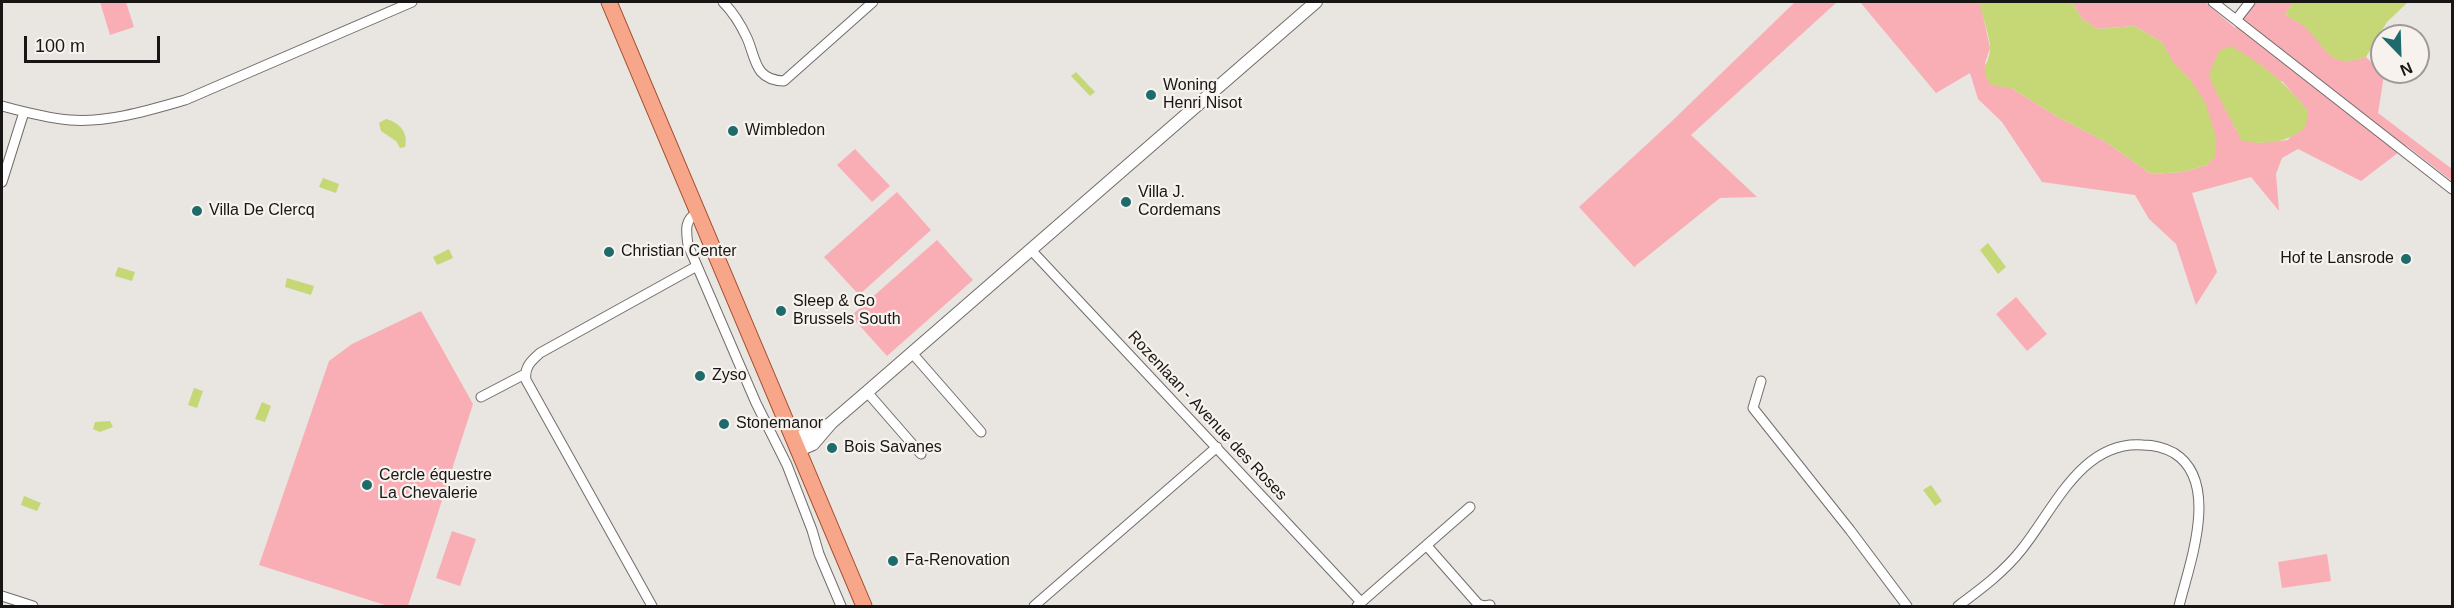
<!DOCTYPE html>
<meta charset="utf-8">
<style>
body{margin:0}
#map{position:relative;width:2454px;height:608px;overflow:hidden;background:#e9e5e1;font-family:Helvetica,sans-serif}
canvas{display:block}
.frame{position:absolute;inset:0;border:3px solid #171614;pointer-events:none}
.north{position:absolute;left:2370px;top:24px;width:60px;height:60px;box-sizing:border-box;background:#f7f2ee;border:2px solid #9d9a97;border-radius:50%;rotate:157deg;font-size:16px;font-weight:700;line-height:24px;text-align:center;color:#171614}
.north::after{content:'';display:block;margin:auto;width:21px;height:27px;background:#1f6b6c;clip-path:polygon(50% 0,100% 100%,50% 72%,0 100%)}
.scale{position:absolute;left:24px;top:36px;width:136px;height:27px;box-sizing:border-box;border:3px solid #171614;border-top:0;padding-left:8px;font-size:18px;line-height:21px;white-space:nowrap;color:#171614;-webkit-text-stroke:4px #f7f2ee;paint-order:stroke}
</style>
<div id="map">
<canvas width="2454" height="608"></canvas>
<div class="frame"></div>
<div class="north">N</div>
<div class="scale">100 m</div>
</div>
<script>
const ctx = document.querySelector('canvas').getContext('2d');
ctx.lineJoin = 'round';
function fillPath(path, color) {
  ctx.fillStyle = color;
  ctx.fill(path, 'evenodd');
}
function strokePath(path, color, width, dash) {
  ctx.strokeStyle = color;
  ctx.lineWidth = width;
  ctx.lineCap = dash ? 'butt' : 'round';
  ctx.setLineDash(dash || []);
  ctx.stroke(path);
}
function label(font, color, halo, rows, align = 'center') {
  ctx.font = font + ' Helvetica,sans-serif';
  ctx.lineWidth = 4.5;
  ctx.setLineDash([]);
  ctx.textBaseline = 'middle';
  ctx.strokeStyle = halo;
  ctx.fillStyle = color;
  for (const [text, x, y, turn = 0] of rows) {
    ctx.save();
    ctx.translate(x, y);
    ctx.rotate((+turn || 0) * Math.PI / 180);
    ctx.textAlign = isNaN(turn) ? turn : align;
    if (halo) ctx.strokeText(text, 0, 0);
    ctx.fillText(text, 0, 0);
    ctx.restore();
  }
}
fillPath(new Path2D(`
 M 100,2 L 126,2 L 134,27 L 110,35 Z
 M 1795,2 L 1837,2 L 1691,135 L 1757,197 L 1720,198 L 1634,267 L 1579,207 L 1671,122 Z
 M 1860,2 L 1980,2 L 1990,48 L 1985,63 L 1991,84 L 2011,88 L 2058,117 L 2106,142 L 2151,174 L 2183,172 L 2207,165 L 2215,155 L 2191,81 L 2173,63 L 2162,42 L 2134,26 L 2098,29 L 2082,19 L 2072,2 L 2205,2 L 2235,28 L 2254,2 L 2293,2 L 2285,15 C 2292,19 2300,22 2306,27 C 2329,49 2327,69 2366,57 L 2384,75 L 2378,113 L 2452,169 L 2452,181 L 2407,146 L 2361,181 L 2298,149 L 2282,158 L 2276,174 L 2279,211 L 2251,177 L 2192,193 L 2217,272 L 2196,305 L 2176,244 L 2149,219 L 2135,195 L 2042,182 L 2002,122 L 1978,99 L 1970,73 L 1936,93 ZM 2282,81 L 2308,111 L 2288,140 L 2256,143 L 2236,130 L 2225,107 Z
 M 855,149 L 890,186 L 872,202 L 837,165 Z
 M 897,192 L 931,230 L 859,295 L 824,257 Z
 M 937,240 L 973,280 L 887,356 L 851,316 Z
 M 2016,297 L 2047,334 L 2027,351 L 1996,314 Z
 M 421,311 L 473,404 L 408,606 L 388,606 L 259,565 L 329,361 L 352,344 Z
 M 452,531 L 476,539 L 460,586 L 436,578 Z
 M 2327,554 L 2331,581 L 2282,588 L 2278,562 Z`), '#f9aeb5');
fillPath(new Path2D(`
 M 1980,2 L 2072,2 L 2082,19 L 2098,29 L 2134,26 L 2162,42 L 2173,62 L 2191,81 L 2205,102 L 2216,137 L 2216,155 L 2207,165 L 2183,172 L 2151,174 L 2106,142 L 2058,117 L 2011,88 L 1991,85 C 1978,67 1989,66 1990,49 C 1991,39 1981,14 1980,2 Z
 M 2293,2 L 2408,2 L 2387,22 L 2366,57 C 2327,70 2329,49 2305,27 C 2300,22 2291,19 2285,15 Z
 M 2230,46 C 2263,64 2285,82 2308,111 L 2306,126 C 2289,143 2266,145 2242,141 L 2213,86 L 2209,74 L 2219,51 Z
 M 1076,72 L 1095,92 L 1090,96 L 1071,76 Z
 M 386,119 C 399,122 409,133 405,147 L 400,148 L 396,141 L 381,131 L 379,123 Z
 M 323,178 L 339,184 L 336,193 L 319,187 Z
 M 1988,243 L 2006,267 L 1998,274 L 1980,250 Z
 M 449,249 L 453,258 L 437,265 L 433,257 Z
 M 118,267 L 135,272 L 132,281 L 115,276 Z
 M 287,278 L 314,286 L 311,295 L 285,287 Z
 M 194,388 L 203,391 L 197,408 L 188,405 Z
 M 262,402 L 271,406 L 265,422 L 255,419 Z
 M 110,421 L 113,427 L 100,432 L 93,429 L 95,422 Z
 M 1931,485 L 1942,501 L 1935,506 L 1923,490 Z
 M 24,496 L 41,503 L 37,511 L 21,505 Z`), '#c5d875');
const minor = new Path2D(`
 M 723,2 C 733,12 741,25 747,38 C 756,58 754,80 784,81 L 873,2
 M 2213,2 L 2452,189
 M 2236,20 L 2250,2
 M 2,106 C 24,112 47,118 70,120 C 108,123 150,110 185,100 L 412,2
 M 2,182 L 24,112
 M 698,212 C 684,220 686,230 688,245 L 756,403 L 787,465 L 812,530 L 819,554 L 841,606
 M 1032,251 L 1361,602
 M 912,353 L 981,432
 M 1761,381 L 1753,408 L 1850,530 L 1907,606
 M 867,392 L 921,454
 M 481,397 L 525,374
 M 1427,546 L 1478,604 L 1484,606 L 1490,605
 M 2,596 L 33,606
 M 652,606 L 526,380 C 524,367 531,361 540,353 L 697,266
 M 1034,606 L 1217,447
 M 1357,606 L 1470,507
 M 1958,606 C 1981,589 2004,572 2022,549 C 2054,509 2082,440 2143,445 C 2154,445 2165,448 2174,453 C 2221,482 2189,565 2179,606`);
const tertiary = new Path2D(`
 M 794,439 L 830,424
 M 799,450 L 813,444 L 831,423 L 867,392 L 1316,2`);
const primary = new Path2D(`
 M 609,2 L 864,606`);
strokePath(minor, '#716d6a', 11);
strokePath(tertiary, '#716d6a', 14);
strokePath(primary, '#a54d2e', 17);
strokePath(minor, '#fff', 9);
strokePath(tertiary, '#fff', 12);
strokePath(primary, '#f7a68a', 15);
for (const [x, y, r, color] of [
 [1151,95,6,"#1f6b6c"],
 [733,131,6,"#1f6b6c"],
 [1126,202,6,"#1f6b6c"],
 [197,211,6,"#1f6b6c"],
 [609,252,6,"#1f6b6c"],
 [2406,259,6,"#1f6b6c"],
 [781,311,6,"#1f6b6c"],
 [700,376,6,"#1f6b6c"],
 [724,424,6,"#1f6b6c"],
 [832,448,6,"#1f6b6c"],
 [367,485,6,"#1f6b6c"],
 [893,561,6,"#1f6b6c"]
]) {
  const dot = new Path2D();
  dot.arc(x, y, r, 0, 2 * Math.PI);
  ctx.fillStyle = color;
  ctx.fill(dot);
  strokePath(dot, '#f7f2ee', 2);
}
label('16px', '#171614', '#f7f2ee', [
 ["Woning",1163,86],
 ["Henri Nisot",1163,104],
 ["Wimbledon",745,131],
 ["Villa J.",1138,193],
 ["Cordemans",1138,211],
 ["Villa De Clercq",209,211],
 ["Christian Center",621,252],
 ["Hof te Lansrode",2394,259,"right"],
 ["Sleep & Go",793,302],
 ["Brussels South",793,320],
 ["Zyso",712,376],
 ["Stonemanor",736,424],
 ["Bois Savanes",844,448],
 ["Cercle équestre",379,476],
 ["La Chevalerie",379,494],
 ["Fa-Renovation",905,561]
], 'left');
label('16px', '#171614', '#f7f2ee', [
 ["Rozenlaan - Avenue des Roses",1207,416,47]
]);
</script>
